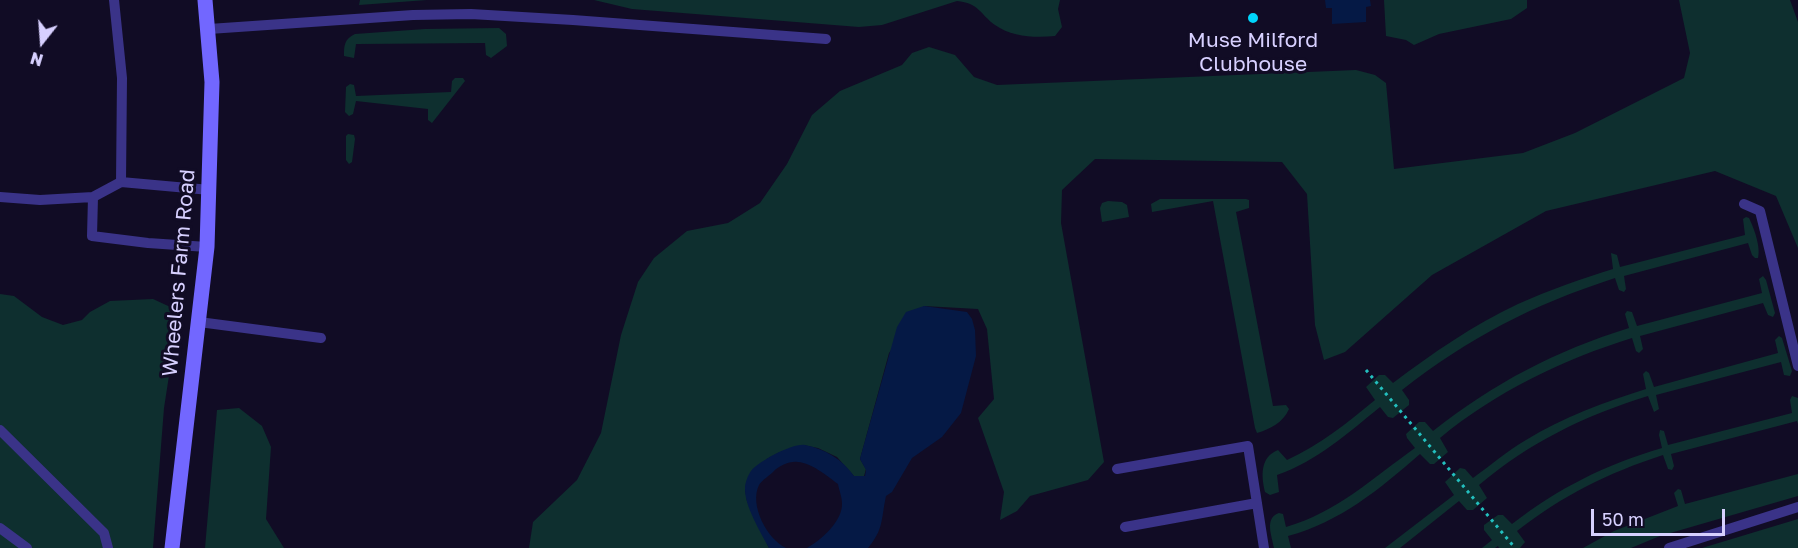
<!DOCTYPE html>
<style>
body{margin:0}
#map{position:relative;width:1798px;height:548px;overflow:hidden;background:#110c25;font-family:"Golos Text",sans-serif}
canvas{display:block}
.north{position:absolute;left:12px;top:12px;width:60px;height:60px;-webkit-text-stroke:4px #110c25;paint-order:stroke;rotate:197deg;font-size:16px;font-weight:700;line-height:24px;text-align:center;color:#d7d0ff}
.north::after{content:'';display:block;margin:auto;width:21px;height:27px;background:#d7d0ff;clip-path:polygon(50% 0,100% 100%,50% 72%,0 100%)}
.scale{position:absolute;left:1591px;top:509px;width:134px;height:27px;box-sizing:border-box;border:3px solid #d7d0ff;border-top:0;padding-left:8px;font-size:18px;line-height:21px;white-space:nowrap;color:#d7d0ff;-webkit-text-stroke:4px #110c25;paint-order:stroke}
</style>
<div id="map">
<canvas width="1798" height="548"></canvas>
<div class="north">N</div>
<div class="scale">50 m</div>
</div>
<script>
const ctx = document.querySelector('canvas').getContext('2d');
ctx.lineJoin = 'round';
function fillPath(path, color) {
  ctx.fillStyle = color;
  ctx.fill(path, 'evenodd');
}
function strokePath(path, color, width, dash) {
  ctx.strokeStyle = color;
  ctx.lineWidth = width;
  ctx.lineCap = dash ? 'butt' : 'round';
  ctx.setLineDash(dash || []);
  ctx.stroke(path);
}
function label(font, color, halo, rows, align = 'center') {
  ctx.font = font + ' "Golos Text",sans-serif';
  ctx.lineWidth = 6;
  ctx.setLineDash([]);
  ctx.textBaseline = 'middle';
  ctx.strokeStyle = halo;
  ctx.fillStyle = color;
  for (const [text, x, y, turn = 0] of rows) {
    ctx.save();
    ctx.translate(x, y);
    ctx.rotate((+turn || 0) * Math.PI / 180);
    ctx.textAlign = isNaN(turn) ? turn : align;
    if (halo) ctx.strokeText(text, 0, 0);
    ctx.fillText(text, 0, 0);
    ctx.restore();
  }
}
fillPath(new Path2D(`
 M 360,0 L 427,0 L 359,5 Z
 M 594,0 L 1060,0 L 1058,9 L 1062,27 L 1055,36 C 1035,38 1012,37 995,25 C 980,14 979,3 957,1 L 882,25 L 859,27 L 632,9 Z
 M 1384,0 L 1527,0 L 1527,8 L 1511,19 L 1439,34 L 1414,45 L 1406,40 L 1386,36 Z
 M 1679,0 L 1790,0 L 1798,22 L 1798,248 L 1776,196 L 1715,171 L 1546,211 L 1432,275 L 1345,352 L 1324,360 L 1315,325 L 1307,194 L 1282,162 L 1095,159 L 1062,190 L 1061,223 L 1104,462 L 1088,480 L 1030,496 L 1017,511 L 1000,520 L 1004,492 L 978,418 L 994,399 L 987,329 L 978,309 L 924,306 L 889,353 L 860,459 L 866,469 L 864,476 L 854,476 L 837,457 L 818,448 L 803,445 L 778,453 L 767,459 L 745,489 L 747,501 L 769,548 L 529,548 L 533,522 L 577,480 L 601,433 L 621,335 L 638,282 L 654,258 L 687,231 L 728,223 L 760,203 L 787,164 L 812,115 L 840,91 L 902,65 L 912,53 L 929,47 L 955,55 L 974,77 L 997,85 L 1356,70 L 1375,75 L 1386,83 L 1394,169 L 1523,153 L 1575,133 L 1684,78 L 1690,53 Z
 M 499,28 L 506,34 L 507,46 L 491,58 L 486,55 L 485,43 L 356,44 L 354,58 L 344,56 C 344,46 344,39 355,34 L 425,29 Z
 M 455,78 L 463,78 L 465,81 L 432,123 L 428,120 L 428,109 L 356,101 L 353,114 L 349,116 L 345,112 L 346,87 L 350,84 L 354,85 L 356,96 L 451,92 L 452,81 Z
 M 348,134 L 354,135 L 355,139 L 352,162 L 349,164 L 346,160 L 346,136 Z
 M 1160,199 L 1246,199 L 1249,200 L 1249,208 L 1236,212 L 1273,406 L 1286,405 L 1289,409 C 1283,423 1270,429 1257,433 L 1255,428 L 1213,201 L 1152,212 L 1151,204 Z
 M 1108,201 L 1122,202 L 1127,205 L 1129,217 L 1102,222 L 1100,208 L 1102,203 Z
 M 1746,217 L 1749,218 C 1754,228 1761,247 1758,258 L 1755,258 L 1752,255 L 1748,243 L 1624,276 L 1626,289 L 1624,292 L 1619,290 L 1615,278 C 1532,305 1470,337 1402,390 L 1409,400 L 1409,405 L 1393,418 L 1388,417 L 1380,407 C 1348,433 1317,461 1277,475 L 1279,492 L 1270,495 L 1265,492 C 1261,476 1260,457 1278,450 L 1287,460 C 1320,445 1347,423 1375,400 L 1366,387 L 1379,375 L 1385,375 L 1393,383 C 1433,353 1473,325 1518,304 C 1549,290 1581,279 1613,269 L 1611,253 L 1617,255 L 1620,267 L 1745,235 L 1743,219 Z
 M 1763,276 L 1766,280 L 1775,313 L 1773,317 L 1768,315 L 1763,303 L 1640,336 L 1643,349 L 1639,353 L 1636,351 L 1632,338 C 1562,360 1497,391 1440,438 L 1448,452 L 1434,464 L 1430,464 L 1420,454 C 1380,489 1340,522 1288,536 L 1291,548 L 1274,548 C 1272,536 1264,518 1279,513 L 1283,514 L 1286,527 C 1336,513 1374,477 1415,448 L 1407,438 L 1406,434 L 1419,422 L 1425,422 L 1433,431 C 1494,383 1555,351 1629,328 L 1625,314 L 1627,311 L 1632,312 L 1637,326 L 1762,293 L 1759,279 Z
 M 0,294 L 14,296 L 42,317 L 63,325 L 82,320 L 90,312 L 110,301 L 153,299 L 179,311 L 164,408 L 153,548 L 0,548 Z
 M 1779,336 L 1782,338 L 1792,371 L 1790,376 L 1784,375 L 1781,362 L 1656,395 L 1659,409 L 1654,412 L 1648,396 C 1584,416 1530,442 1479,485 L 1487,498 L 1473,510 L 1467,510 L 1459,501 L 1400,548 L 1385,548 L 1454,495 L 1445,482 L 1460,468 L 1465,469 L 1473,478 C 1491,465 1507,451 1526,440 C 1563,417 1605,402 1646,389 L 1643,374 L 1646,371 L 1649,373 L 1654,387 L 1778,353 L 1775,340 Z
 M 1792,396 L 1798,398 L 1798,424 L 1797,421 L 1671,454 L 1674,466 L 1672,470 L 1668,469 L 1663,455 C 1608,473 1563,495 1517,531 L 1525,542 L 1520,548 L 1499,548 L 1498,546 L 1495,548 L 1482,548 L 1492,540 L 1484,530 L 1484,525 L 1498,515 L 1503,515 L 1512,524 C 1559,488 1604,465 1662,448 L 1659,435 L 1660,430 L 1664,431 L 1668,445 L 1792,413 L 1790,400 Z
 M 239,408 L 262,426 L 271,447 L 266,519 L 284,548 L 205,548 L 217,410 Z
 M 1798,474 L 1798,496 L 1660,536 L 1631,548 L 1583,548 L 1614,531 L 1678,506 L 1674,493 L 1678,489 L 1681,490 L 1685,504 Z
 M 1798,519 L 1798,548 L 1702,548 Z`), '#0e2f2f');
fillPath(new Path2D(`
 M 1325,0 L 1370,0 L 1371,6 L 1366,7 L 1366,22 L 1332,24 L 1332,8 L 1326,8 Z
 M 924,306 L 967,312 L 972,319 L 975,330 L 976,356 L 961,413 L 942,437 L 912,458 L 892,492 L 886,496 C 881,519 884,529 868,548 L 807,548 C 821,540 843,521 842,503 C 842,497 839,490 838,484 C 827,476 812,463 798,462 C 789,461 779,466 773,472 C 769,476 762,480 759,485 C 749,505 767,539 786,548 L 769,548 C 761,533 744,505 745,488 C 745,483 748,475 751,471 C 759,461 793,443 805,445 C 825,449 842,459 854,476 L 865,476 L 866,470 L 860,459 L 861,455 L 897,327 L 906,312 Z`), '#051945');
strokePath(new Path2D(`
 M 1366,370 L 1515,548`), '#23bfbe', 3, [3, 4.5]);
strokePath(new Path2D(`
 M 114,0 L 122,78 L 121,182 L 210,190
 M 209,29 L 413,15 L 471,14 L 573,20 L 826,39
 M 0,197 L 40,200 L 93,197 L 121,182
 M 93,197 L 92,236 L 148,243 L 207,247
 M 1744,204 L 1760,211 L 1798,366
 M 199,322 L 321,338
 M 0,430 L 104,533 L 108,548
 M 1117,469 L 1248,446 L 1264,548
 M 1125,527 L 1257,503
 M 0,528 L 27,548
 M 1669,548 L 1798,507`), '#3a3388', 10);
strokePath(new Path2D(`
 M 172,548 L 207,247 L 212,82 L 205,0`), '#7267ff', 15);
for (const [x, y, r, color] of [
 [1253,18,6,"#00d5fb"]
]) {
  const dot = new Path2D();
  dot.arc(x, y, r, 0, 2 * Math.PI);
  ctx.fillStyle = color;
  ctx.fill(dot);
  strokePath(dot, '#110c25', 2);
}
label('21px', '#d7d0ff', '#110c25', [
 ["Muse Milford",1253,40],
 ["Clubhouse",1253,64]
]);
label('21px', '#d7d0ff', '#110c25', [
 ["Wheelers Farm Road",179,273,-85]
]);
</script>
